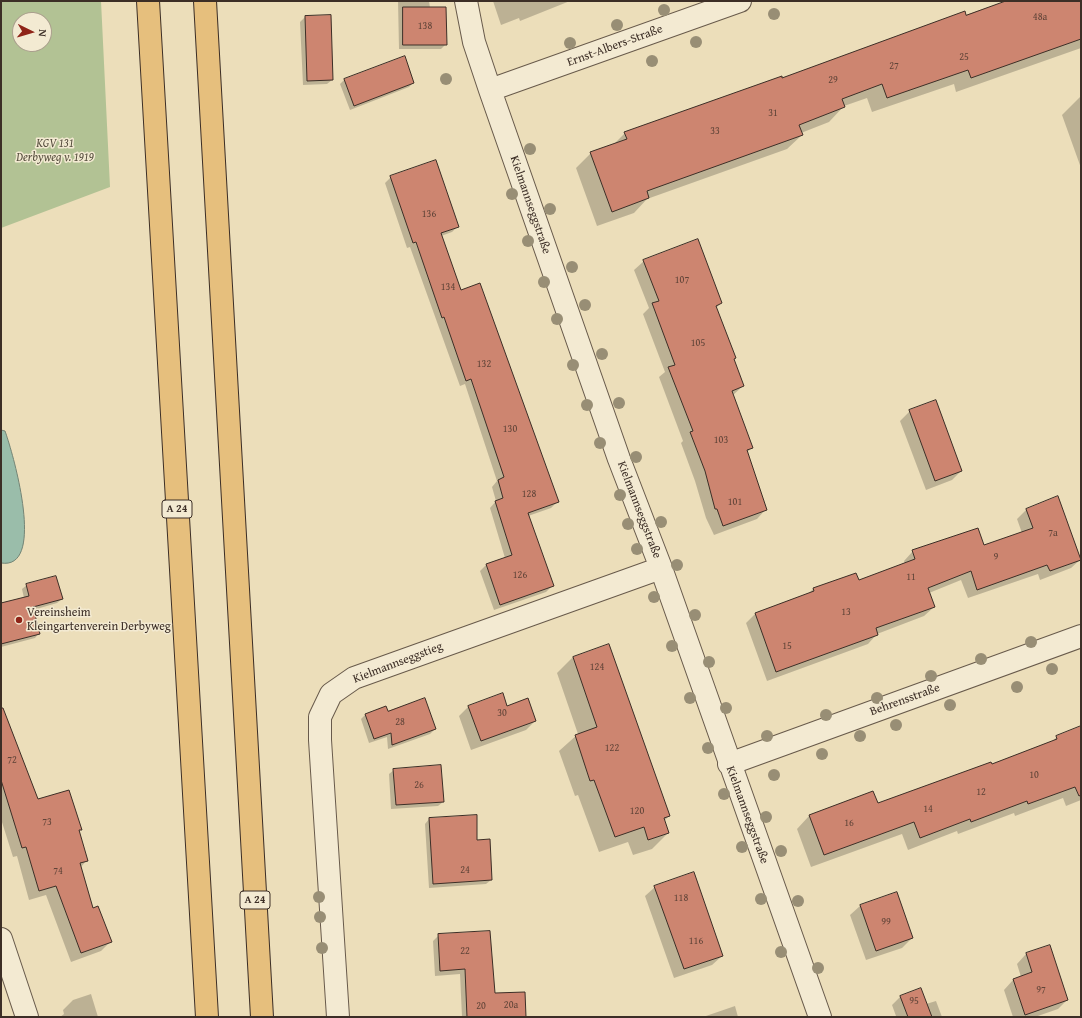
<!DOCTYPE html>
<meta charset="utf-8">
<style>
body{margin:0}
#map{position:relative;width:1082px;height:1018px;overflow:hidden;background:#ecdeba;font-family:"Gentium Book Plus",serif}
canvas{display:block}
.frame{position:absolute;inset:0;border:2px solid #3c2e26;pointer-events:none}
.north{position:absolute;left:12px;top:12px;width:40px;height:40px;box-sizing:border-box;background:#f3ead2;border:1px solid #aa9f8d;border-radius:50%;rotate:95deg;font-size:11px;font-weight:700;line-height:16px;text-align:center;color:#3c2e26}
.north::after{content:'';display:block;margin:auto;width:14px;height:18px;background:#8f2418;clip-path:polygon(50% 0,100% 100%,50% 72%,0 100%)}
</style>
<div id="map">
<canvas width="1082" height="1018"></canvas>
<div class="frame"></div>
<div class="north">N</div>
</div>
<script>
const ctx = document.querySelector('canvas').getContext('2d');
ctx.lineJoin = 'round';
function fillPath(path, color) {
  ctx.fillStyle = color;
  ctx.fill(path, 'evenodd');
}
function strokePath(path, color, width, dash) {
  ctx.strokeStyle = color;
  ctx.lineWidth = width;
  ctx.lineCap = dash ? 'butt' : 'round';
  ctx.setLineDash(dash || []);
  ctx.stroke(path);
}
function label(font, color, halo, rows, align = 'center') {
  ctx.font = font + ' "Gentium Book Plus",serif';
  ctx.lineWidth = 3;
  ctx.setLineDash([]);
  ctx.textBaseline = 'middle';
  ctx.strokeStyle = halo;
  ctx.fillStyle = color;
  for (const [text, x, y, turn = 0] of rows) {
    ctx.save();
    ctx.translate(x, y);
    ctx.rotate((+turn || 0) * Math.PI / 180);
    ctx.textAlign = isNaN(turn) ? turn : align;
    if (halo) ctx.strokeText(text, 0, 0);
    ctx.fillText(text, 0, 0);
    ctx.restore();
  }
}
fillPath(new Path2D(`
 M 1,1 L 101,1 L 110,187 L 1,228 ZM 20,20 L 44,20 L 44,44 L 20,44 Z`), '#b2c294');
const water = new Path2D(`
 M 1,430 L 5,431 C 13,453 47,571 1,563 Z`);
fillPath(water, '#9abdaa');
strokePath(water, '#748475', 1);
fillPath(new Path2D(`
 M 398,1 L 429,1 L 430,8 L 446,44 L 441,49 L 399,49 Z
 M 493,1 L 570,1 L 520,21 L 519,18 L 501,25 Z
 M 1009,1 L 1081,1 L 1081,48 L 956,92 L 954,84 L 872,112 L 867,98 L 844,106 L 829,122 L 801,133 L 802,135 L 787,149 L 647,199 L 634,213 L 597,226 L 576,168 L 591,153 L 612,146 L 625,133 Z
 M 330,16 L 332,80 L 327,84 L 303,85 L 300,22 L 305,17 Z
 M 345,79 L 413,83 L 409,87 L 350,110 L 340,84 Z
 M 1081,96 L 1081,168 L 1062,115 Z
 M 391,177 L 458,226 L 452,232 L 441,236 L 461,291 L 558,501 L 551,508 L 528,516 L 552,586 L 546,592 L 494,610 L 480,571 L 486,565 L 505,558 L 490,508 L 496,501 L 492,487 L 497,481 L 465,384 L 460,386 L 410,247 L 407,248 L 385,183 Z
 M 644,261 L 721,303 L 716,308 L 743,386 L 733,395 L 752,448 L 746,453 L 766,509 L 757,519 L 714,535 L 706,518 L 695,481 L 681,443 L 683,441 L 659,377 L 665,372 L 643,314 L 649,308 L 634,270 Z
 M 910,411 L 961,471 L 952,480 L 926,490 L 900,421 Z
 M 1057,498 L 1081,559 L 1071,568 L 1040,580 L 1038,574 L 968,598 L 961,580 L 929,593 L 934,607 L 924,616 L 877,634 L 868,644 L 767,681 L 746,623 L 756,613 L 808,594 L 813,589 L 858,581 L 905,564 L 904,561 L 913,551 L 983,547 L 1022,533 L 1017,519 L 1027,509 Z
 M 27,585 L 62,599 L 57,603 L 33,610 L 39,633 L 35,638 L 1,647 L 1,604 L 24,598 L 22,589 Z
 M 609,645 L 669,816 L 664,821 L 668,833 L 652,849 L 633,855 L 628,842 L 599,852 L 578,795 L 575,796 L 559,751 L 578,734 L 557,673 L 573,657 Z
 M 386,707 L 388,712 L 435,729 L 430,734 L 388,749 L 387,737 L 369,743 L 361,719 L 365,715 Z
 M 468,707 L 507,707 L 535,721 L 526,730 L 471,750 L 459,716 Z
 M 1081,727 L 1081,800 L 1066,806 L 1063,798 L 1015,816 L 1014,813 L 958,834 L 957,831 L 908,850 L 902,834 L 811,867 L 797,829 L 809,816 L 877,804 L 991,765 L 1051,742 L 1057,737 Z
 M 1,744 L 37,801 L 80,829 L 79,831 L 86,861 L 81,867 L 93,909 L 111,941 L 101,951 L 71,962 L 46,895 L 29,900 L 17,856 L 13,857 L 1,819 Z
 M 394,770 L 443,802 L 438,806 L 391,809 L 389,774 Z
 M 429,819 L 476,841 L 491,880 L 486,884 L 429,888 L 425,824 Z
 M 655,887 L 722,956 L 712,965 L 674,978 L 645,896 Z
 M 897,893 L 912,938 L 902,948 L 866,960 L 850,915 L 860,906 Z
 M 439,935 L 494,994 L 525,1017 L 462,1017 L 460,974 L 435,976 L 433,941 Z
 M 1049,946 L 1067,1000 L 1058,1009 L 1035,1017 L 1013,1017 L 1004,990 L 1013,980 L 1021,977 L 1017,964 L 1026,954 Z
 M 91,994 L 98,1017 L 60,1017 L 64,1014 L 63,1010 L 73,1000 Z
 M 901,996 L 926,1004 L 936,1001 L 942,1017 L 894,1017 L 896,1016 L 892,1005 Z
 M 735,1006 L 738,1017 L 703,1017 Z`), '#0003');
const building = new Path2D(`
 M 1006,1 L 1081,1 L 1081,39 L 971,78 L 968,70 L 887,98 L 882,84 L 842,99 L 845,107 L 799,125 L 803,135 L 647,191 L 649,198 L 612,212 L 590,152 L 627,139 L 624,132 L 782,76 L 782,78 L 965,11 L 966,15 Z
 M 403,7 L 446,7 L 447,45 L 403,45 Z
 M 331,15 L 333,80 L 307,81 L 305,16 Z
 M 405,56 L 414,83 L 354,106 L 344,79 Z
 M 436,160 L 459,227 L 441,233 L 461,290 L 480,283 L 559,502 L 528,513 L 554,586 L 500,605 L 486,564 L 512,555 L 495,501 L 503,498 L 498,480 L 504,477 L 471,379 L 466,381 L 444,317 L 442,318 L 416,242 L 413,243 L 390,176 Z
 M 698,239 L 722,303 L 716,306 L 736,358 L 734,359 L 744,386 L 732,391 L 753,448 L 747,450 L 767,510 L 723,526 L 717,509 L 715,509 L 705,471 L 690,432 L 693,431 L 668,367 L 675,365 L 652,303 L 659,301 L 643,260 Z
 M 936,400 L 962,471 L 935,481 L 909,410 Z
 M 1058,496 L 1081,560 L 1050,571 L 1047,565 L 977,590 L 971,571 L 928,588 L 935,607 L 876,628 L 878,635 L 776,672 L 755,613 L 814,591 L 813,588 L 856,573 L 859,580 L 915,559 L 912,550 L 978,528 L 984,545 L 1033,528 L 1026,509 Z
 M 56,576 L 63,599 L 33,607 L 40,634 L 1,644 L 1,603 L 29,596 L 26,584 Z
 M 609,644 L 670,816 L 664,818 L 669,833 L 648,840 L 644,827 L 615,837 L 594,780 L 590,781 L 575,735 L 597,727 L 573,657 Z
 M 503,693 L 507,706 L 528,698 L 536,721 L 481,741 L 468,706 Z
 M 425,698 L 436,729 L 392,745 L 391,733 L 374,739 L 365,714 L 386,706 L 388,711 Z
 M 1,708 L 3,708 L 38,799 L 69,790 L 82,830 L 79,830 L 88,861 L 80,863 L 93,908 L 98,906 L 112,942 L 81,953 L 56,886 L 39,891 L 26,847 L 22,848 L 1,780 Z
 M 1081,726 L 1081,795 L 1079,796 L 1075,787 L 1028,804 L 1027,801 L 971,822 L 970,819 L 920,838 L 914,822 L 824,855 L 809,815 L 873,791 L 878,803 L 991,762 L 992,764 L 1057,739 L 1056,736 Z
 M 441,765 L 444,802 L 396,805 L 393,769 Z
 M 477,815 L 477,840 L 490,839 L 492,880 L 433,884 L 429,818 Z
 M 694,872 L 723,956 L 684,969 L 654,886 Z
 M 897,892 L 913,938 L 876,951 L 860,905 Z
 M 490,931 L 495,993 L 525,992 L 526,1017 L 467,1017 L 465,969 L 440,971 L 438,934 Z
 M 1050,945 L 1068,1000 L 1025,1015 L 1013,979 L 1032,972 L 1026,953 Z
 M 921,988 L 932,1017 L 908,1017 L 900,996 Z`);
fillPath(building, '#cd8570');
strokePath(building, '#3c2e26', 1);
const minor = new Path2D(`
 M 466,1 L 474,42 L 490,90 L 619,459 L 661,568 L 820,1017
 M 490,90 L 740,1
 M 729,764 L 1081,636
 M 1,939 L 27,1017
 M 338,1017 L 320,740 L 320,717 L 331,694 L 354,678 L 661,568`);
const highway = new Path2D(`
 M 148,1 L 207,1017
 M 205,1 L 262,1017`);
strokePath(minor, '#685a4b', 24);
strokePath(highway, '#3c2e26', 24);
strokePath(minor, '#f3ead2', 22);
strokePath(highway, '#e6bf7d', 22);
ctx.fillStyle = '#988e75';
for (const [x, y] of [
 [664,10],
 [774,14],
 [617,25],
 [696,42],
 [570,43],
 [652,61],
 [446,79],
 [530,149],
 [512,194],
 [550,209],
 [528,241],
 [572,267],
 [544,282],
 [585,305],
 [557,319],
 [602,354],
 [573,365],
 [619,403],
 [587,405],
 [600,443],
 [636,457],
 [620,495],
 [661,522],
 [628,524],
 [637,549],
 [677,565],
 [654,597],
 [695,615],
 [1031,642],
 [672,646],
 [981,659],
 [709,662],
 [1052,669],
 [931,676],
 [1017,687],
 [690,698],
 [877,698],
 [950,705],
 [726,708],
 [826,715],
 [896,725],
 [767,736],
 [860,736],
 [708,748],
 [822,754],
 [774,775],
 [724,794],
 [766,817],
 [742,847],
 [781,851],
 [319,897],
 [761,899],
 [798,901],
 [320,917],
 [322,948],
 [781,952],
 [818,968]
]) {
  ctx.beginPath();
  ctx.arc(x, y, 6, 0, 2 * Math.PI);
  ctx.fill();
}
for (const [x, y, r, color] of [
 [19,620,4,"#8f2418"]
]) {
  const dot = new Path2D();
  dot.arc(x, y, r, 0, 2 * Math.PI);
  ctx.fillStyle = color;
  ctx.fill(dot);
  strokePath(dot, '#f3ead2', 1.5);
}
label('10px', '#604438', null, [
 ["48a",1040,17],
 ["138",425,26],
 ["25",964,57],
 ["27",894,66],
 ["29",833,80],
 ["31",773,113],
 ["33",715,131],
 ["136",429,214],
 ["107",682,280],
 ["134",448,287],
 ["105",698,343],
 ["132",484,364],
 ["130",510,429],
 ["103",721,440],
 ["128",529,494],
 ["101",735,502],
 ["7a",1053,533],
 ["9",996,557],
 ["126",520,575],
 ["11",911,577],
 ["13",846,612],
 ["15",787,646],
 ["124",597,667],
 ["30",502,713],
 ["28",400,722],
 ["122",612,748],
 ["72",12,760],
 ["10",1034,775],
 ["26",419,785],
 ["12",981,792],
 ["14",928,809],
 ["120",637,811],
 ["73",47,822],
 ["16",849,823],
 ["24",465,870],
 ["74",58,871],
 ["118",681,898],
 ["99",886,922],
 ["116",696,941],
 ["22",465,951],
 ["97",1041,990],
 ["95",914,1001],
 ["20a",511,1005],
 ["20",481,1006]
]);
for (const [x, y, w] of [
 [177,509,30],
 [255,900,30]
]) {
  const box = new Path2D();
  box.roundRect(x - w / 2, y - 9, w, 18, 3);
  ctx.fillStyle = '#f3ead2';
  ctx.fill(box);
  strokePath(box, '#3c2e26', 1);
}
label('bold 11px', '#3c2e26', null, [
 ["A 24",177,509],
 ["A 24",255,900]
]);
label('12px', '#3c2e26', '#f3ead2', [
 ["Ernst-Albers-Straße",615,46,-20],
 ["Kielmannseggstraße",530,205,71],
 ["Kielmannseggstraße",639,510,69],
 ["Kielmannseggstieg",398,663,-21],
 ["Behrensstraße",905,700,-20],
 ["Kielmannseggstraße",747,815,70]
]);
label('italic 12px', '#544c3c', '#f3ead2', [
 ["KGV 131",55,144],
 ["Derbyweg v. 1919",55,158]
]);
label('12px', '#3c2e26', '#f3ead2', [
 ["Vereinsheim",27,613],
 ["Kleingartenverein Derbyweg",27,627]
], 'left');
</script>
